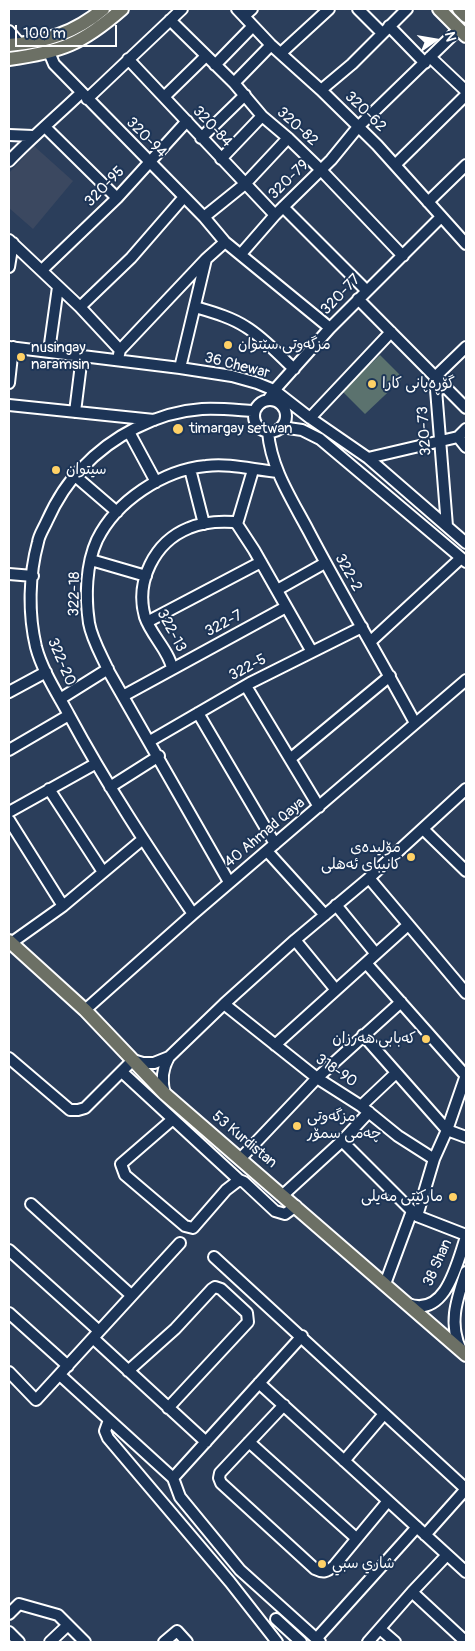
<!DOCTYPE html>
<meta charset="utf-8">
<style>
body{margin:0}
#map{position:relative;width:475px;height:1651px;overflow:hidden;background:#2b3e5b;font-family:Pangolin,sans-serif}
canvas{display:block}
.frame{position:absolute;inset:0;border:10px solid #fff;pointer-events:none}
.north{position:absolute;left:410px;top:15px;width:50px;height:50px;-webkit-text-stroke:4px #1d3557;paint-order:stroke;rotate:77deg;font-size:14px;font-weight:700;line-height:20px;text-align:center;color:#fff}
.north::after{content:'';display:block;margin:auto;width:18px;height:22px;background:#fff;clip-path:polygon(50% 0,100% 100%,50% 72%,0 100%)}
.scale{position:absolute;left:15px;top:25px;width:102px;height:22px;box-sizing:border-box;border:2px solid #fff;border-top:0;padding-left:6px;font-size:15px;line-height:18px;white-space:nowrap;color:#fff;-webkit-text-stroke:4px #1d3557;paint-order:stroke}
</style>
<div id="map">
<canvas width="475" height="1651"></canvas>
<div class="frame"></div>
<div class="north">N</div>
<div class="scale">100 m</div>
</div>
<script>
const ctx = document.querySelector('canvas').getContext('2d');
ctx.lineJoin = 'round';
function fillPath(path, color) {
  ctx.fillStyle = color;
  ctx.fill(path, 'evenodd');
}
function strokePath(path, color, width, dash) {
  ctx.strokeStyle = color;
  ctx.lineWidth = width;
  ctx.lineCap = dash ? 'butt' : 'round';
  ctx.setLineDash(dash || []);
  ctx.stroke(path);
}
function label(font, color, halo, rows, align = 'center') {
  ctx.font = font + ' Pangolin,"Playpen Sans Arabic",sans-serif';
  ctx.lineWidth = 4;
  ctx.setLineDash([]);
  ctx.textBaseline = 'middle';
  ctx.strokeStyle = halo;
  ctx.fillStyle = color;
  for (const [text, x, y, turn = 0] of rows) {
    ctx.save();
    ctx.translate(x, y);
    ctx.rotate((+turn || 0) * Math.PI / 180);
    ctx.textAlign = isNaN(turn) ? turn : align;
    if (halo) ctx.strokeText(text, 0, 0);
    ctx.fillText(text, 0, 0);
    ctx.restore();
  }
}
fillPath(new Path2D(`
 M 34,146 L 73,181 L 33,229 L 9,208 L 9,173 Z`), '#3b4860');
fillPath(new Path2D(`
 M 380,355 L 403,378 L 365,414 L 342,391 Z`), '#5b726e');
const minor = new Path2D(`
 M 237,9 L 271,45 L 321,90 L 377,145 L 466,244
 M 358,9 L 382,33
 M 244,16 L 252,9
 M 170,20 L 234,83 L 262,116 L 288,138 L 321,170 L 403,256
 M 389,26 L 425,63
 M 9,31 L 20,44
 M 49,52 L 54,64 L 204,217 L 225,242 L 330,328
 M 281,53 L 329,9
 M 430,57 L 466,91
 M 128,59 L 275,215
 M 215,65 L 253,26
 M 234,83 L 271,45
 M 321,90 L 352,64 L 407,9
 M 164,97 L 206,56
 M 87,99 L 182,9
 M 45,127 L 117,198
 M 9,135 L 33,136
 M 201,138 L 245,95
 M 221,159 L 262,116
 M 9,161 C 32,137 57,116 81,93
 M 395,165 L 466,95
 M 428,202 L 466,165
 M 283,207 L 366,290
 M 204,217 L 245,184 L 288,138
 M 9,240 L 80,307 L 120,350
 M 241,254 L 275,215 L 331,160 L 358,127 L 459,29
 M 9,267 L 13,243
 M 42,270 L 117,198 L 187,121
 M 358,299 L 466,408
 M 80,307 L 131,258 L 184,197
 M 195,307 C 212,312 231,317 246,327 C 264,338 279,355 294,369
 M 9,347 L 180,368 L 232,376 L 257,383 L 274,390 L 310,418 L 368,458 L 466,543
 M 49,351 L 58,287
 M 118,359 L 120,350 L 206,259 L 225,242
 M 180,368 L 206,259
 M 9,383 L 13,347
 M 268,400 L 278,386 L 330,328 L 441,217
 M254 416a16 16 0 1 1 32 0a16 16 0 1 1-32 0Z
 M 9,405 L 154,420
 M 75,412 L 82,356
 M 310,418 L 391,332
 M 281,427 L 302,430 L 320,439 L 466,562
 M 129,432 L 156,482
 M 268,432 C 271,468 291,498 308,530 C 342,595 380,658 415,723
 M 458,437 L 466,447
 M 368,458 L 458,437 L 466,429
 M 190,469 L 204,524
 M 74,475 L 117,512
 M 237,524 L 254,550 L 312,652
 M 237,524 L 253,470
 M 447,526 L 435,377 L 466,347
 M 91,560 L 146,576
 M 9,574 L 33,576
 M 277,590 L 325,563
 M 147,622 L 261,562
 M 370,642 L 461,558
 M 172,668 C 169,651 151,635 145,617 C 135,582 154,542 189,528 C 203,522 219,521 234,522 L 237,524
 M 246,686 L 319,807
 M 9,692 L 46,672
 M 123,696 L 286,607
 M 60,699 L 108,669
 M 198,713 L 275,844
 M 150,741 L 250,683 L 362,627
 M 9,750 L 69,715
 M 290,759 L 390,676
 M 110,787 L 159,756
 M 49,789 L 103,872
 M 9,812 L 95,764
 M 9,820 L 63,906
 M 423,829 L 466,871
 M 267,851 L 325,915
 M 369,878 L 466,993
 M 229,882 L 109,672 C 102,656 92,640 89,623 C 85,597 86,564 97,540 C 116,501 163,470 206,466 C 230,463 254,470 278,472
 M 336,905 L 376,954
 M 193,914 C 149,849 106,784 69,715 C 57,693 42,670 36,647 C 28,613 29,575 38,542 C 39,535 44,528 47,521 C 56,501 66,484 82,468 C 112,436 157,412 202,409 C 219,408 237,410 254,411
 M 295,940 L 336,990
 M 11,943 L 63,906 L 143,839
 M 366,963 L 466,1076
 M 224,1004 L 317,1078 L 361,1106 L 398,1136 L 434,1159
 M 85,1010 L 193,914 L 466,680
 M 363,1035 L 447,1130 L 466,1137
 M 275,1045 L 408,925
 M 9,1058 L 70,1110 L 78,1110 L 85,1108 L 133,1060 L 143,1063 L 154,1063 L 169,1057 L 224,1004 L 295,940 L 369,878 L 466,789
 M 122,1072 L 239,1180
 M 466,1075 L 447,1130 L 434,1159 L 417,1216 L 466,1235
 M 165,1094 C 161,1081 162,1069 169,1057
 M 361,1106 L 396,1073
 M 173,1119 L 121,1164 L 125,1175 L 185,1226 L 193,1228 L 226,1190 L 239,1180 L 244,1182 L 275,1211 L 285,1214 L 296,1206
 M 342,1141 L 417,1216
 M 240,1159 L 317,1078 L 401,1002
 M 283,1195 L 342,1141 L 369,1112
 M 31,1204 L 131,1295
 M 9,1250 L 99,1331
 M 214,1257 L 466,1489
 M 385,1284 L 412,1211
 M 408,1304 C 446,1318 457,1263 466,1237
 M 9,1313 L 68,1366
 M 94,1339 L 206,1442
 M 461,1350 C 448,1323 457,1299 466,1272
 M 128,1371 L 175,1329 L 212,1289 L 215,1287 L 221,1289 L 247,1313 L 248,1322 L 168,1408
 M 9,1372 L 36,1400 L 180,1243
 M 60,1375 L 173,1478 L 180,1497 L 240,1570 L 320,1642
 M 259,1383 L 466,1572
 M 284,1405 L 220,1473 L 219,1478 L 221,1483 L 315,1569 C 323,1573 327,1572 334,1566 L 388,1501
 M 109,1420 L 105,1431 L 108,1438 L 230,1582 L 277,1642
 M 249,1442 L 356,1538
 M 344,1461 L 384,1414
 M 173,1478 L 302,1336
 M 425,1535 L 466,1489
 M 412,1592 L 466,1642
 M 9,1614 L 19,1604 L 58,1615 L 85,1642
 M 276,1619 L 301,1642
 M 380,1629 L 395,1642
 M 9,1632 L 19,1642
 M 316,1639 L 417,1527
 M 50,1642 L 68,1625
 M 164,1642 L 177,1631 L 187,1642
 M 368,1642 L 412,1592 L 447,1555`);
const major = new Path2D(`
 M 439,9 L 466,36
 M 459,9 L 466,16
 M 9,45 C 45,42 75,33 103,9
 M 9,59 C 61,52 82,44 122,9
 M 9,941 L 85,1010 L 165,1094 L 466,1355`);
strokePath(minor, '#fff', 14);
strokePath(major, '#fff', 16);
strokePath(minor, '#1d3557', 10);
strokePath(major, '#6c7065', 12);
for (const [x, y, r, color] of [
 [228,345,5,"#ffd166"],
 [21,357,5,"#ffd166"],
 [372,384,5,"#ffd166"],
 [178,429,6,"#ffd166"],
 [56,470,5,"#ffd166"],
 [411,857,5,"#ffd166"],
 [426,1039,5,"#ffd166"],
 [297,1126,5,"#ffd166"],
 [453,1197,5,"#ffd166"],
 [322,1564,5,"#ffd166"]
]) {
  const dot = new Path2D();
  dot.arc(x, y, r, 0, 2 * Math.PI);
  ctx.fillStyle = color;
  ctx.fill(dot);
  strokePath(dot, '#1d3557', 2);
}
label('15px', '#fff', '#1d3557', [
 ["320-62",365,112,44],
 ["320-84",212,127,47],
 ["320-82",297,127,42],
 ["320-94",146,138,45],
 ["320-79",289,180,-44],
 ["320-95",105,187,-46],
 ["320-77",341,295,-46],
 ["36 Chewar",237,366,14],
 ["320-73",425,431,-94],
 ["322-2",348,573,61],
 ["322-18",75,594,-89],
 ["322-7",224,624,-28],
 ["322-13",171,631,62],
 ["322-20",61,662,67],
 ["322-5",248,668,-28],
 ["40 Ahmad Qaya",265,833,-40],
 ["318-90",336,1071,34],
 ["53 Kurdistan",244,1140,40],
 ["38 Shan",438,1263,-66]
]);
label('15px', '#fff', '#1d3557', [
 ["مزگەوتی سێتوان",238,345],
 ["nusingay",31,348],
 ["naramsin",31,365],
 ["گۆڕەپانی کارا",382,384],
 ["timargay setwan",189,429],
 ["سيتوان",66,470],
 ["مۆلیدەی",401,848,"right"],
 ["کانیبای ئەهلی",401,865,"right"],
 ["کەبابی هەرزان",416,1039,"right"],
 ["مزگەوتی",307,1117],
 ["چەمی سمۆر",307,1134],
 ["مارکێتی مەیلی",443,1197,"right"],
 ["شاري سبي",332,1564]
], 'left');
</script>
